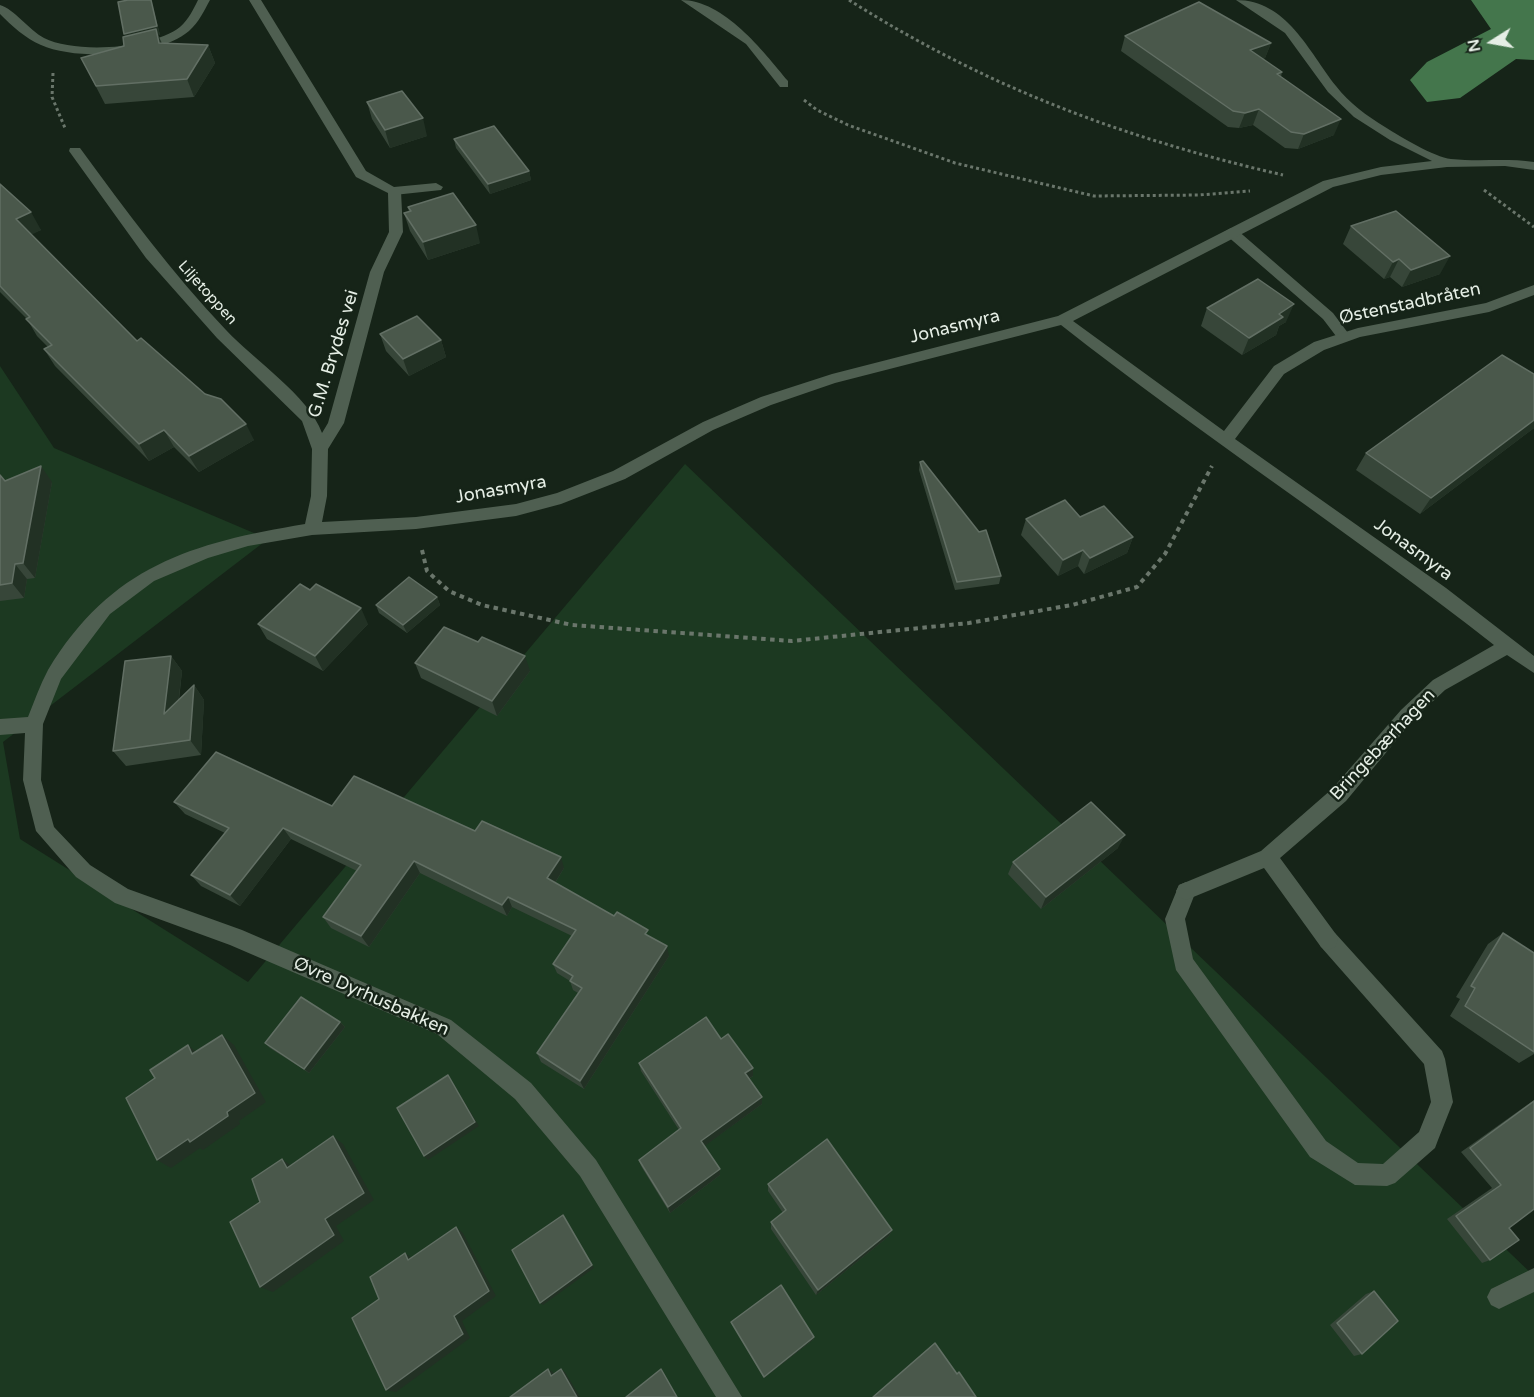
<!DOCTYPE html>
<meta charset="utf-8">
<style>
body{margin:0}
#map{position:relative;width:1534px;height:1397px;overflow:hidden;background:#162418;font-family:"Varela Round",sans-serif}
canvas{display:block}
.north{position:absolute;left:1462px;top:12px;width:60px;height:60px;-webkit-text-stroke:4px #162418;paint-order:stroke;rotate:259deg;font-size:16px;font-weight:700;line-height:24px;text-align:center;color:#e5eee5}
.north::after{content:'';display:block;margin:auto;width:21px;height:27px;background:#e5eee5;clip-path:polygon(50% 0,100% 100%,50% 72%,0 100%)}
</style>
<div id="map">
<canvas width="1534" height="1397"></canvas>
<div class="north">N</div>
</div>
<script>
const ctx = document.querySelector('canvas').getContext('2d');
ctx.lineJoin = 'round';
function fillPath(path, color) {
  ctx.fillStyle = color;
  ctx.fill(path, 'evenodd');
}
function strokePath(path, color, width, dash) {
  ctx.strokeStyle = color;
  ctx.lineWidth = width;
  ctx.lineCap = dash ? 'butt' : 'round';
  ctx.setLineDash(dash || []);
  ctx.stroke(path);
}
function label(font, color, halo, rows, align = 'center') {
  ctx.font = font + ' "Varela Round",sans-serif';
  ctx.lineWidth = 5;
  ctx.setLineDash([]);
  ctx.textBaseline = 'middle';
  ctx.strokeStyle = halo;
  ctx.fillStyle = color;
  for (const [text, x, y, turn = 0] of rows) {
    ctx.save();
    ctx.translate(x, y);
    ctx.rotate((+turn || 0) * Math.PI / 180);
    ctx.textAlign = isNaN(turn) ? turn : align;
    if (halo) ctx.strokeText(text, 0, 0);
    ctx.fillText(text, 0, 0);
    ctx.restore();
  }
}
fillPath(new Path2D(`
 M 0,366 L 54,448 L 268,539 L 3,742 L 20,839 L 248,982 L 685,464 L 1534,1276 L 1534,1397 L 0,1397 Z`), '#1c3921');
fillPath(new Path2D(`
 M 1471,0 L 1534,0 L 1534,60 L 1516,59 L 1460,98 L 1427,102 L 1410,80 L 1427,62 L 1491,29 Z`), '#44764c');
strokePath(new Path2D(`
 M 849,0 C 988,88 1123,138 1283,175
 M 53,73 L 52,97 L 65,128
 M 804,100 L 817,110 L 848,125 L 955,163 L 1094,196 L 1199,195 L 1250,191
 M 1484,190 L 1534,227`), '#6a766b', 3, [3, 3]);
strokePath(new Path2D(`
 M 422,550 L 427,571 L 449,591 L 482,605 L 572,625 L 792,641 L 969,623 L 1072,605 L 1137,587 L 1165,554 L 1212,466`), '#6a766b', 4, [4.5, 4.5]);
fillPath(new Path2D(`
 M 436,183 L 443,187 L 441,190 L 394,195 L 387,191 L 394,187 Z
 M 1231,228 L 1236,229 L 1333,313 L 1351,337 L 1349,340 L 1339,340 L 1323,319 L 1226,235 L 1224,232 Z
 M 1186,882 L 1193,885 L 1196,891 L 1185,919 L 1193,959 L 1326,1141 L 1358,1163 L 1383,1164 L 1419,1132 L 1431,1102 L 1424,1064 L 1321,947 L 1318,940 L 1321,933 L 1328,930 L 1335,933 L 1442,1051 L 1445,1059 L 1453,1102 L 1438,1140 L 1435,1148 L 1395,1183 L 1387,1186 L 1355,1185 L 1310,1157 L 1176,970 L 1165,919 L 1179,885 Z`), '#4f5f51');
fillPath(new Path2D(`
 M 198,0 L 210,0 C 204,11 199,22 189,31 C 159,57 77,61 41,45 C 25,38 12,26 0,14 L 0,5 C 14,9 29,30 44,38 C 76,54 152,49 180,27 C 189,19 193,10 198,0 Z
 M 249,0 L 261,0 L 366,171 L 401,191 L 403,232 L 384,272 L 344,423 L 328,449 L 327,496 L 322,522 L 416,517 L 516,504 L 557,493 L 613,471 L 703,422 L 761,397 L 832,374 L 1058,316 L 1323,181 L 1381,167 L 1432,161 L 1390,140 L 1354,117 L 1328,92 L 1285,33 L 1236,0 C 1287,0 1309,52 1336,86 C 1349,103 1367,116 1385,127 C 1401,137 1434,157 1451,159 C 1479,162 1506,158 1534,162 L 1534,170 L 1505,166 L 1447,167 L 1381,175 L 1333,187 L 1073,321 L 1224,431 L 1274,366 L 1314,342 L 1358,328 L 1486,303 L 1534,285 L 1534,295 L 1489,312 L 1360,337 L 1324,350 L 1284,374 L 1235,439 L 1446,588 L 1534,656 L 1534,673 L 1507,655 L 1445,690 L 1413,720 L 1346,801 L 1280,858 L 1335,933 L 1338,940 L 1335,947 L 1328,950 L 1321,947 L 1264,868 L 1186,900 L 1179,897 L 1176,891 L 1179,885 L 1261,851 L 1332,789 L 1401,710 L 1433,680 L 1494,645 C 1353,534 1202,436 1061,325 L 835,383 L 771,405 L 713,430 L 625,479 L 561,504 L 516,516 L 416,529 L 312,535 L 248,546 L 208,558 L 154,581 L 110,614 L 61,679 L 43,724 L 41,780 L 54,827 L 90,865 L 128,889 L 242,930 L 451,1020 L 531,1083 L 596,1160 L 742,1397 L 716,1397 L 580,1176 L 515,1099 L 437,1034 L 230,945 L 115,903 L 76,877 L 36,831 L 23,780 L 25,733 L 0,735 L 0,719 L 28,717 C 34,702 40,685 48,670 C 111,566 191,543 305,524 L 311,496 L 312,449 L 302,421 L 217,338 L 146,258 L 69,151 L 70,148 L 80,148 C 126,211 172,273 226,330 C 254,360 309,396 322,433 L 328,423 L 370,272 L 389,232 L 388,193 L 356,177 Z
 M 681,0 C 724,0 763,51 788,81 L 788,87 L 780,87 L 746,44 Z
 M 1534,1268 L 1534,1292 L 1499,1309 L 1491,1305 L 1487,1297 L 1491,1289 Z`), '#4f5f51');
fillPath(new Path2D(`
 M 128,0 L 151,0 L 160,35 L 158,35 L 162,43 L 208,45 L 215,63 L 194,97 L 105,104 L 81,58 L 124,46 Z
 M 1125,36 L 1271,43 L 1265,58 L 1263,59 L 1282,72 L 1281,77 L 1334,135 L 1298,149 L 1285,148 L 1253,125 L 1239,128 L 1228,127 L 1121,51 Z
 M 367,102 L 427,136 L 390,148 L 372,119 Z
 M 454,139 L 529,171 L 531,180 L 490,194 L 456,148 Z
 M 0,184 L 41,230 L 31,234 L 137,341 L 254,440 L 199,472 L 174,447 L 149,461 L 55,366 L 44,349 L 48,347 L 37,336 L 27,319 L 0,292 Z
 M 408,207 L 480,243 L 428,260 L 410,231 L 404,213 L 409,212 Z
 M 1351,226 L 1440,274 L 1402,287 L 1390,277 L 1384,279 L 1343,244 Z
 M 1207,308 L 1286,322 L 1279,326 L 1276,335 L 1242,355 L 1201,326 Z
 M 380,334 L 441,340 L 446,357 L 409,376 L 386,351 Z
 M 1534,374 L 1534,428 L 1420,514 L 1356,470 L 1366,453 Z
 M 920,462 L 1001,576 L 999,584 L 955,590 L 919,470 Z
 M 0,475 L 5,481 L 52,482 L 35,578 L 27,579 L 24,598 L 0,601 Z
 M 1080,517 L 1133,537 L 1127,553 L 1084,574 L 1078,566 L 1058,576 L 1021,535 L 1026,519 Z
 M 437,597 L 440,605 L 407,633 L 379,613 L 376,605 Z
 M 258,624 L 368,624 L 323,671 L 267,639 Z
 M 171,656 L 182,671 L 179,700 L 194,685 L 204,700 L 201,755 L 126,766 L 113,751 Z
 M 415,663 L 530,671 L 497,716 L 421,678 Z
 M 174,802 L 332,806 L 475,831 L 564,868 L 555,883 L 649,936 L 669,956 L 584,1089 L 541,1062 L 537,1053 L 578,993 L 573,990 L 570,981 L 557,973 L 553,964 L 572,936 L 512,907 L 507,916 L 420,873 L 369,947 L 331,928 L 323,917 L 357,871 L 291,839 L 240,906 L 201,886 L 191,875 L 225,833 L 185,814 Z
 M 1118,848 L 1041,909 L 1008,874 L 1013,862 Z
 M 1503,933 L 1534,953 L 1534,1054 L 1519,1063 L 1450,1016 L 1460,999 L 1456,997 L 1488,944 Z
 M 340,1022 L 345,1027 L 309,1073 L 270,1048 L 265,1043 Z
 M 721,1039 L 753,1068 L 753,1076 L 749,1079 L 762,1104 L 704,1146 L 720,1169 L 720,1175 L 670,1213 L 641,1166 L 639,1160 L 679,1130 L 641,1071 L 639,1063 Z
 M 1534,1100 L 1534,1209 L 1509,1228 L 1490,1260 L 1482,1263 L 1447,1219 L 1492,1188 L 1461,1152 Z
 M 768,1184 L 892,1230 L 889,1236 L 816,1295 L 771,1229 L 771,1222 L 783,1213 L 768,1191 Z
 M 1374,1291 L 1362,1354 L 1354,1356 L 1330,1325 L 1366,1294 Z
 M 731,1322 L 814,1339 L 764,1378 Z`), '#374639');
fillPath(new Path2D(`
 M 151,0 L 160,35 L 158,35 L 163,47 L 128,43 L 124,34 Z
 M 1271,43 L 1265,58 L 1245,66 L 1250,50 Z
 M 208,45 L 215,63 L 194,97 L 187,79 Z
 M 1259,109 L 1253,125 L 1239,128 L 1245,113 Z
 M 423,118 L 427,136 L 390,148 L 385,130 Z
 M 1341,119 L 1334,135 L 1298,149 L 1304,134 Z
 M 529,171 L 531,180 L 490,194 L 488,184 Z
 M 31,212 L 41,230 L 27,237 L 16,219 Z
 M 476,225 L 480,243 L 428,260 L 423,242 Z
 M 1450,256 L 1440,274 L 1402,287 L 1411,270 Z
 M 1399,259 L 1390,277 L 1384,279 L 1393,262 Z
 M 1294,304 L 1286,322 L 1279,326 L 1276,335 L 1242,355 L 1249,338 L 1279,314 Z
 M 441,340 L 446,357 L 409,376 L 403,359 Z
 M 1534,420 L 1534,428 L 1420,514 L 1431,498 Z
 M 246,424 L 254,440 L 199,472 L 189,456 Z
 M 164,430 L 174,447 L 149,461 L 139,444 Z
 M 41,466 L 52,482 L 35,578 L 23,563 Z
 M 1133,537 L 1127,553 L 1084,574 L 1090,558 Z
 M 1083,550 L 1078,566 L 1058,576 L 1063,560 Z
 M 15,564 L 27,579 L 24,598 L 12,583 Z
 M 437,597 L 440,605 L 407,633 L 403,625 Z
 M 361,608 L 368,624 L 323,671 L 315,656 Z
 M 171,656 L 182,671 L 175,729 L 164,714 Z
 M 525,656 L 530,671 L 497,716 L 492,701 Z
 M 194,685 L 204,700 L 201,755 L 190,740 Z
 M 283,828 L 291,839 L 240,906 L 230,895 Z
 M 1125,835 L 1118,848 L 1041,909 L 1046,897 Z
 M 561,857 L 564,868 L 551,889 L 547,878 Z
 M 414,861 L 420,873 L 369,947 L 361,936 Z
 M 508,897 L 512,907 L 507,916 L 502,905 Z
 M 667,946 L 669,956 L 584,1089 L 580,1081 Z
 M 340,1022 L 345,1027 L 309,1073 L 304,1069 Z
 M 222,1035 L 234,1045 L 266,1102 L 239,1121 L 240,1124 L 203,1150 L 200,1148 L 171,1168 L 157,1160 L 227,1112 Z
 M 188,1045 L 200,1055 L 192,1054 Z
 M 753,1068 L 753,1076 L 745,1081 L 745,1073 Z
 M 448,1075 L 479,1126 L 428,1160 L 424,1156 Z
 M 762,1097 L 762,1104 L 702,1148 L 701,1141 Z
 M 333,1136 L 343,1144 L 374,1200 L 336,1226 L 344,1241 L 273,1292 L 260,1287 L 325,1219 Z
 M 282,1159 L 293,1167 L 287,1168 Z
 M 720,1169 L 720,1175 L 670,1213 L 668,1207 Z
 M 563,1215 L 594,1268 L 543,1305 L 540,1303 Z
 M 456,1227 L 463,1233 L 496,1296 L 462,1321 L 470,1338 L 396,1392 L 386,1390 L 454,1316 Z
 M 892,1230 L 889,1236 L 816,1295 L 818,1290 Z
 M 405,1253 L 414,1259 L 408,1260 Z
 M 814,1337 L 814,1339 L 764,1378 L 764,1377 Z
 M 548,1369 L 553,1372 L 556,1378 L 551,1376 Z
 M 561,1369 L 565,1372 L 580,1397 L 577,1397 Z`), '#223124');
const building = new Path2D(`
 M 128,0 L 151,0 L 157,26 L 124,34 L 118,2 Z
 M 1199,2 L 1271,43 L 1250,50 L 1282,72 L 1277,74 L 1341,119 L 1304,134 L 1291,132 L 1259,109 L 1245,113 L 1233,111 L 1125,36 Z
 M 156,29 L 159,43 L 208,45 L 187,79 L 96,86 L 81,58 L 124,46 L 123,37 Z
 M 402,91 L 423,118 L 385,130 L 367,102 Z
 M 494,126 L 529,171 L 488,184 L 454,139 Z
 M 0,184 L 31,212 L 16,219 L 137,341 L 141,338 L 205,394 L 221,399 L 246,424 L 189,456 L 164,430 L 139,444 L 44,349 L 52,345 L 26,319 L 30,317 L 0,286 Z
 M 453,193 L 476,225 L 423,242 L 404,213 L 411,211 L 408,207 Z
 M 1396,211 L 1450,256 L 1411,270 L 1399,259 L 1393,262 L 1351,226 Z
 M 1258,279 L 1294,304 L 1279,314 L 1283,317 L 1249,338 L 1207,308 Z
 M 417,316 L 441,340 L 403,359 L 380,334 Z
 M 1502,355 L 1534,374 L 1534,420 L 1431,498 L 1366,453 Z
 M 923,461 L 979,532 L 986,530 L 1001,576 L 957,582 L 920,462 Z
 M 41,466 L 23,563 L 15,564 L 12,583 L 0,585 L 0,475 L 5,481 Z
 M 1065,500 L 1080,517 L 1104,506 L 1133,537 L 1090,558 L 1083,550 L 1063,560 L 1026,519 Z
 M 409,577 L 437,597 L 403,625 L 376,605 Z
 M 300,584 L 310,590 L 316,584 L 361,608 L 315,656 L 258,624 Z
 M 444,627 L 478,642 L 482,637 L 525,656 L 492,701 L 415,663 Z
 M 171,656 L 164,714 L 194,685 L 190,740 L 113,751 L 125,661 Z
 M 216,752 L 332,806 L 354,776 L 475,831 L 482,821 L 561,857 L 547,878 L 614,916 L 617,912 L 648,930 L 645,934 L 667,946 L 580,1081 L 537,1053 L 582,988 L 570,981 L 573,976 L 553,964 L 576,930 L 508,897 L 502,905 L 414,861 L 361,936 L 323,917 L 361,865 L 283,828 L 230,895 L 191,875 L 229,828 L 174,802 Z
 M 1091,802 L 1125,835 L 1046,897 L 1013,862 Z
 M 1503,933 L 1534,953 L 1534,1052 L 1465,1006 L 1475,988 L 1471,986 Z
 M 301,997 L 340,1022 L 304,1069 L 265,1043 Z
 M 706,1017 L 721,1039 L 728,1034 L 753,1068 L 745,1073 L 762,1097 L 701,1141 L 720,1169 L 668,1207 L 639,1160 L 681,1128 L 639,1063 Z
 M 222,1035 L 255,1093 L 227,1112 L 228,1116 L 190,1142 L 188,1139 L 157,1160 L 126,1098 L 155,1078 L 150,1070 L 188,1045 L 192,1054 Z
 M 448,1075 L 475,1122 L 424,1156 L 397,1108 Z
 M 1534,1101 L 1534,1209 L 1509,1228 L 1519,1240 L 1490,1260 L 1456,1216 L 1501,1185 L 1470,1148 Z
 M 333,1136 L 364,1193 L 325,1219 L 334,1235 L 260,1287 L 230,1222 L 260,1202 L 252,1179 L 282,1159 L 287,1168 Z
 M 827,1139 L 892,1230 L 818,1290 L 771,1222 L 786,1210 L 768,1184 Z
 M 563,1215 L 592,1265 L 540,1303 L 512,1250 Z
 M 456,1227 L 489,1291 L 454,1316 L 463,1334 L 386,1390 L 352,1318 L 379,1299 L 370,1277 L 405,1253 L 408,1260 Z
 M 781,1285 L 814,1337 L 764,1377 L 731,1322 Z
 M 1374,1291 L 1398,1321 L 1362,1354 L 1337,1323 Z
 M 935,1343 L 957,1374 L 959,1372 L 976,1397 L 873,1397 Z
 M 548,1369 L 551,1376 L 561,1369 L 577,1397 L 510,1397 Z
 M 661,1369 L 677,1397 L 626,1397 Z`);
fillPath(building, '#4a584b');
strokePath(building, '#626f64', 1.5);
label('15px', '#e5eee5', '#162418', [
 ["Liljetoppen",207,293,48]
]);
label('18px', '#e5eee5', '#162418', [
 ["Østenstadbråten",1410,304,-12],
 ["Jonasmyra",955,327,-14],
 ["G.M. Brydes vei",334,354,-73],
 ["Jonasmyra",501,490,-10],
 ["Jonasmyra",1413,550,36],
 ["Bringebærhagen",1383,745,-47],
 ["Øvre Dyrhusbakken",371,997,24]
]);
</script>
